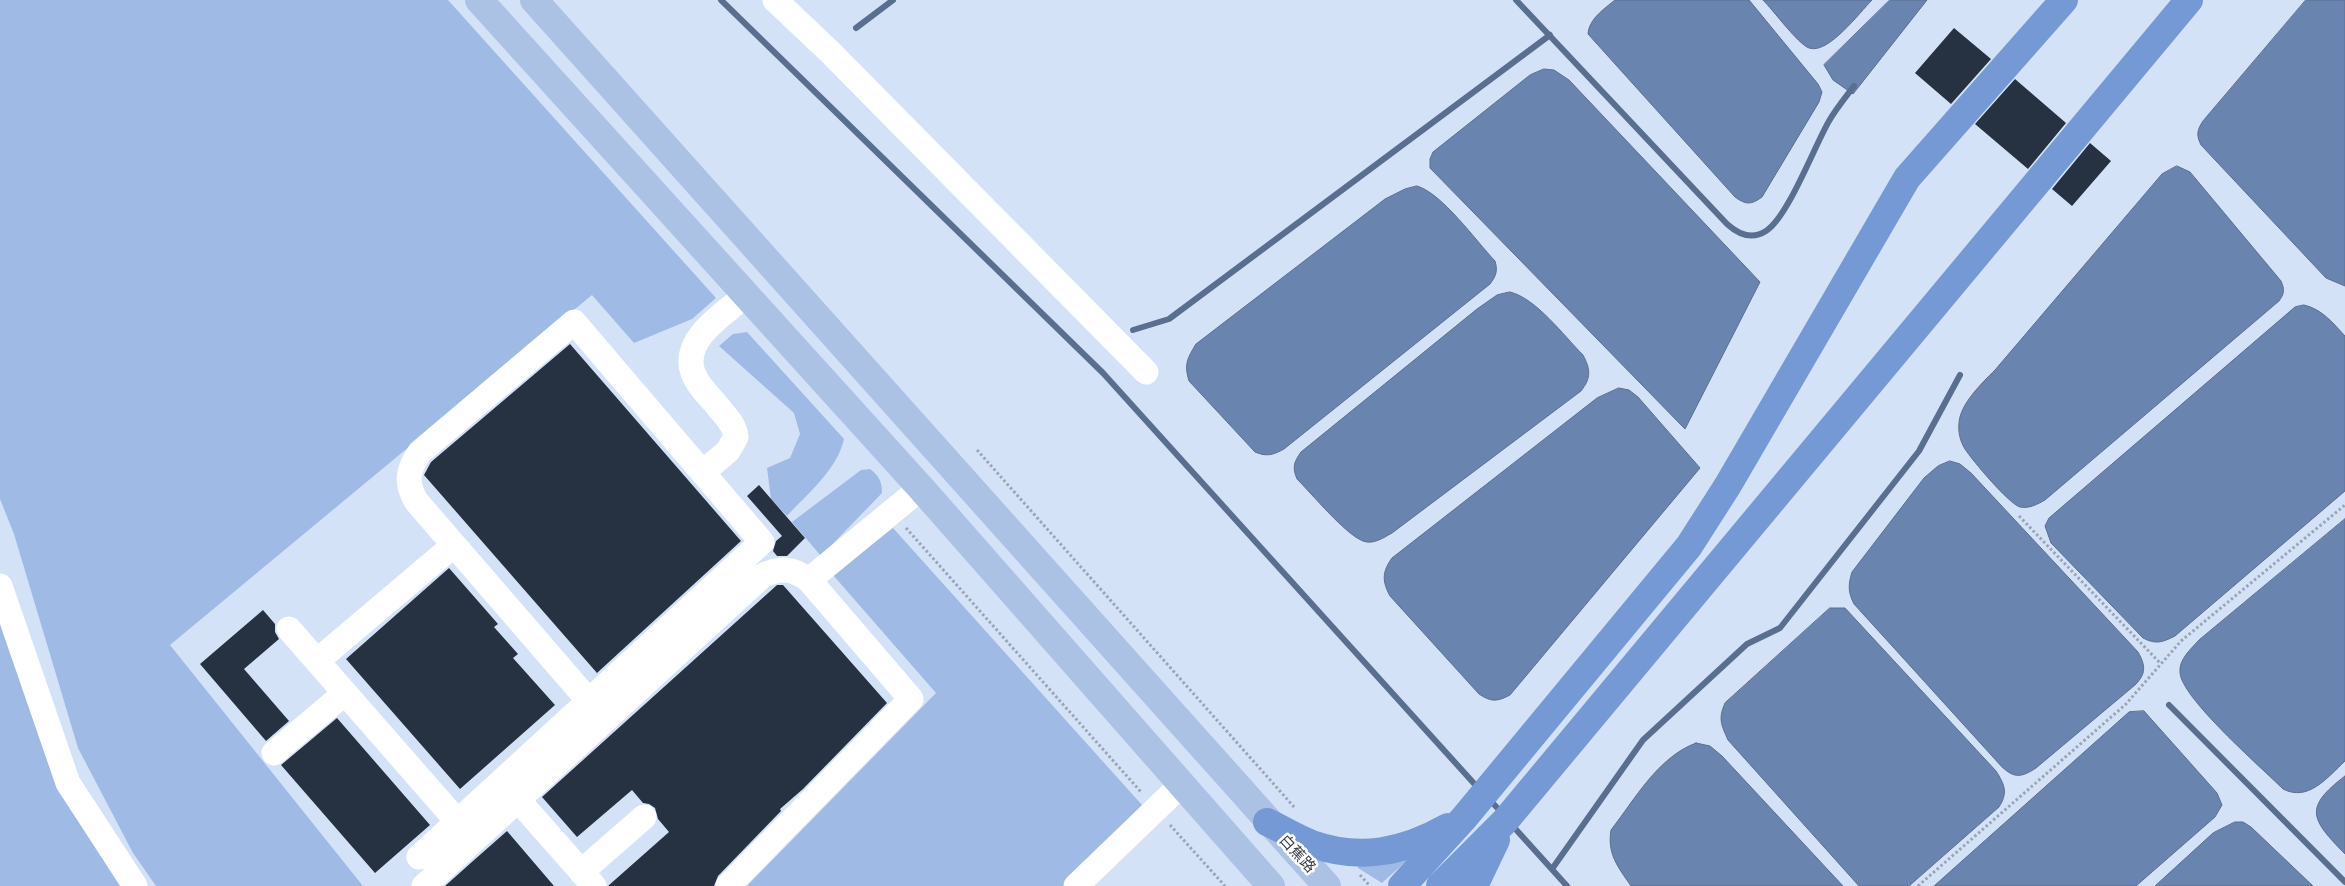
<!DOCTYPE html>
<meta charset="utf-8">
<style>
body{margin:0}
canvas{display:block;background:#d4e2f8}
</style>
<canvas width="2345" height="886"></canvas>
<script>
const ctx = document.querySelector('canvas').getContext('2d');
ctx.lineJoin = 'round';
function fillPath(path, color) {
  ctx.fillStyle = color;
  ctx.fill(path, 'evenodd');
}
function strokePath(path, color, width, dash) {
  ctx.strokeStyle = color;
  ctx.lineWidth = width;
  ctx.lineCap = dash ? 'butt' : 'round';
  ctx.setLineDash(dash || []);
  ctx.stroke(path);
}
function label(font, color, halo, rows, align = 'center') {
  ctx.font = font + ' "PT Sans Narrow","Noto Sans SC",sans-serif';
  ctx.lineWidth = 5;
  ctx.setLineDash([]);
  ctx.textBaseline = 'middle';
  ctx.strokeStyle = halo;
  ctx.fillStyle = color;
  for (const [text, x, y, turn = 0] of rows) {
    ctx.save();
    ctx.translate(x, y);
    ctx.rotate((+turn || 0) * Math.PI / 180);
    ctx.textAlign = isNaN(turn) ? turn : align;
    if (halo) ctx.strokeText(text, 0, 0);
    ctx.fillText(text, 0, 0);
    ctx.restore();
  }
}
fillPath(new Path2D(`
 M 0,0 L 448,0 L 716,298 L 692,319 L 634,343 L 592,295 L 170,645 L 363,886 L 156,886 L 133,853 L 78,748 L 14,534 L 0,499 Z
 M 747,332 L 844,439 C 837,470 808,493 787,516 L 771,499 L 767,468 L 790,458 L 800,434 L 794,413 L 719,346 L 733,334 Z
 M 870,469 C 879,476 882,481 882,493 L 821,556 L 792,522 L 861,470 Z
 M 893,528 L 1142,805 L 1064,886 L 747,886 L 936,693 L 833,575 Z
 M 0,607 L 121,886 L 0,886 Z
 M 1413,855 L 1382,883 L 1358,868 L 1359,860 Z`), '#9fbae5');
const water = new Path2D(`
 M 1615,0 L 1749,0 L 1818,84 L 1822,92 L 1819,102 L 1762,197 C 1751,205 1746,205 1735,197 L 1588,34 C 1589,19 1604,9 1615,0 Z
 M 1763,0 L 1872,0 C 1860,12 1828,55 1809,48 C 1798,44 1773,10 1763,0 Z
 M 1890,0 L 1927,0 L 1853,94 L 1833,80 L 1824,65 Z
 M 2306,0 L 2345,0 L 2345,286 L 2326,278 L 2201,145 C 2196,135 2197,130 2203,121 Z
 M 1544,69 L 1554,70 L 1569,80 L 1760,282 L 1685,429 L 1430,168 L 1430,159 L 1433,152 L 1530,75 Z
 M 2177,166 L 2190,172 L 2281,281 C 2285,290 2284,294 2279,301 L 2045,500 C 2038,504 2029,509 2020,507 C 2009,504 1972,460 1965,449 C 1960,441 1958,432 1959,423 C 1960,404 1982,383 1995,370 L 2162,174 Z
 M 1417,186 C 1442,193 1476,241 1495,261 C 1498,271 1496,276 1490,284 L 1284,449 C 1273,455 1267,457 1255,452 L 1189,381 C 1184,364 1187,359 1196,344 L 1385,199 L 1405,189 Z
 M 1510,292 C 1536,298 1564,336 1583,355 C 1591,370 1591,378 1581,391 L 1392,533 C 1383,538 1373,545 1363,541 C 1345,534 1312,494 1297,479 C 1292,467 1294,462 1301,452 L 1477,309 L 1497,295 Z
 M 2304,305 C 2322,309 2333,323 2345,336 L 2345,491 L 2175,636 C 2163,642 2156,645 2143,638 L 2051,543 L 2045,526 L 2049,518 L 2295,307 Z
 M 1619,388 L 1629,390 L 1638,397 L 1700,468 L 1510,695 C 1497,702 1491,702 1479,694 L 1390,596 C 1382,581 1382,572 1392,558 L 1597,398 Z
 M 1950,461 L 1960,464 L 1971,473 L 2138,652 C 2146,666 2146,674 2135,685 L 2036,768 C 2022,777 2015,779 2002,767 L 1854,604 C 1848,592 1848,585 1852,572 L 1924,478 L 1938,466 Z
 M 2345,519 L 2345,761 C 2327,778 2308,802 2283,789 C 2262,768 2180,697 2180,672 C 2179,659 2191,649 2199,640 Z
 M 1830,608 L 1845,608 L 1996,771 C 2005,785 2008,793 1999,807 L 1909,886 L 1859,886 L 1728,740 C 1721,724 1718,719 1725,703 Z
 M 2144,711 L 2217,793 L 2222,805 L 2215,817 L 2136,886 L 1934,886 L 2129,712 Z
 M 1696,743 L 1710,746 L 1722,756 L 1843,886 L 1631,886 C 1618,867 1607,854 1611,830 C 1635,799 1658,757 1696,743 Z
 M 2345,776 L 2345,854 C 2311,819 2303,808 2345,776 Z
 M 2235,822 L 2243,822 L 2251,827 L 2313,886 L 2155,886 L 2213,833 Z`);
fillPath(water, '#6985af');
strokePath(water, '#5a6f8f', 1);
strokePath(new Path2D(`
 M 721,0 L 1103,373 L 1479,789
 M 1516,0 L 1727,224 C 1738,234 1752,240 1766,231 C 1788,217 1814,147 1829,121 C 1836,109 1845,98 1854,86
 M 856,28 L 893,0
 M 1133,330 L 1169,319 L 1550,35
 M 2169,705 L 2345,882
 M 1488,798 L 1503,814
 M 1511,824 L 1567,886
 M 1552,869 L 1643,740 L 1747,644 L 1780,628 L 1919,451 L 1960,375`), '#5a6f8f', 6);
fillPath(new Path2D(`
 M 1954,28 L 1991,59 L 1951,104 L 1915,73 Z
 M 2015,79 L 2066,123 L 2028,169 L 1975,124 Z
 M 2090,143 L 2111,161 L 2072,206 L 2052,189 Z
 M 570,344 L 741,541 L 597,673 L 424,475 L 431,462 Z
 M 759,485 L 805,538 L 787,556 L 777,556 L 773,551 L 776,541 L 782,536 L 747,496 Z
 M 449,568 L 498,624 L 494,627 L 518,654 L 513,658 L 555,705 L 460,789 L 346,659 Z
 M 777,585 L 783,585 L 887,703 L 803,789 L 780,809 L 781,811 L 718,876 L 714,886 L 608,886 L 669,832 L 658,819 L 655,808 L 649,804 L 643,803 L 632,790 L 577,837 L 542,797 Z
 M 263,610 L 275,624 L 275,632 L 279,639 L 244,669 L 289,721 L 266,741 L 200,664 Z
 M 337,718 L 430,825 L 375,873 L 281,765 Z
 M 507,831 L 554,886 L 445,886 L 473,861 Z`), '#263141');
strokePath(new Path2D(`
 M 977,450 L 1295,808
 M 2019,516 L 2161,664
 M 906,528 L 1141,792
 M 1170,825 L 1225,886
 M 1360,875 L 1370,886
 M 1918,886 L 2126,704 L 2181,641 L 2345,505`), '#99a4b5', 3, [2.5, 2.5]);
strokePath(new Path2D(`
 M 775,0 L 830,52 L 1146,372
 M 703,472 L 728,451 L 736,437 C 735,425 726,417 719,408 C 710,397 698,386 693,373 C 681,339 724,314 746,295
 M 809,580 L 921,488
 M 0,586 L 68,783 L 135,886
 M 289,629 L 457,821
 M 317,661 L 454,545
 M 274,753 L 345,693
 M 518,800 L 594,886
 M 419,857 L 762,542 L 574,322 L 420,452 C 408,469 405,482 416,501 L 589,701
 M 581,872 L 644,817
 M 424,886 L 762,576 C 780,567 793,568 809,580 L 911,699 L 728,886
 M 1076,886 L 1180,786`), '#fff', 25);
strokePath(new Path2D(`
 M 479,0 L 921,488 L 1271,886
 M 534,0 L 1327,886`), '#acc2e5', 28);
strokePath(new Path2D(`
 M 1267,822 C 1282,829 1296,838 1312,844 C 1360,861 1404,852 1448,827
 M 1402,886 L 1464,818 L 1689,546 L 1728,485 L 1907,178 L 2064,0
 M 1440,886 L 1505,821 L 2189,0
 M 1474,886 L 1496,840`), '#7499d4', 28);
label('15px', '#373c45', '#fff', [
 ["白蕉路",1297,854,47]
]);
</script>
